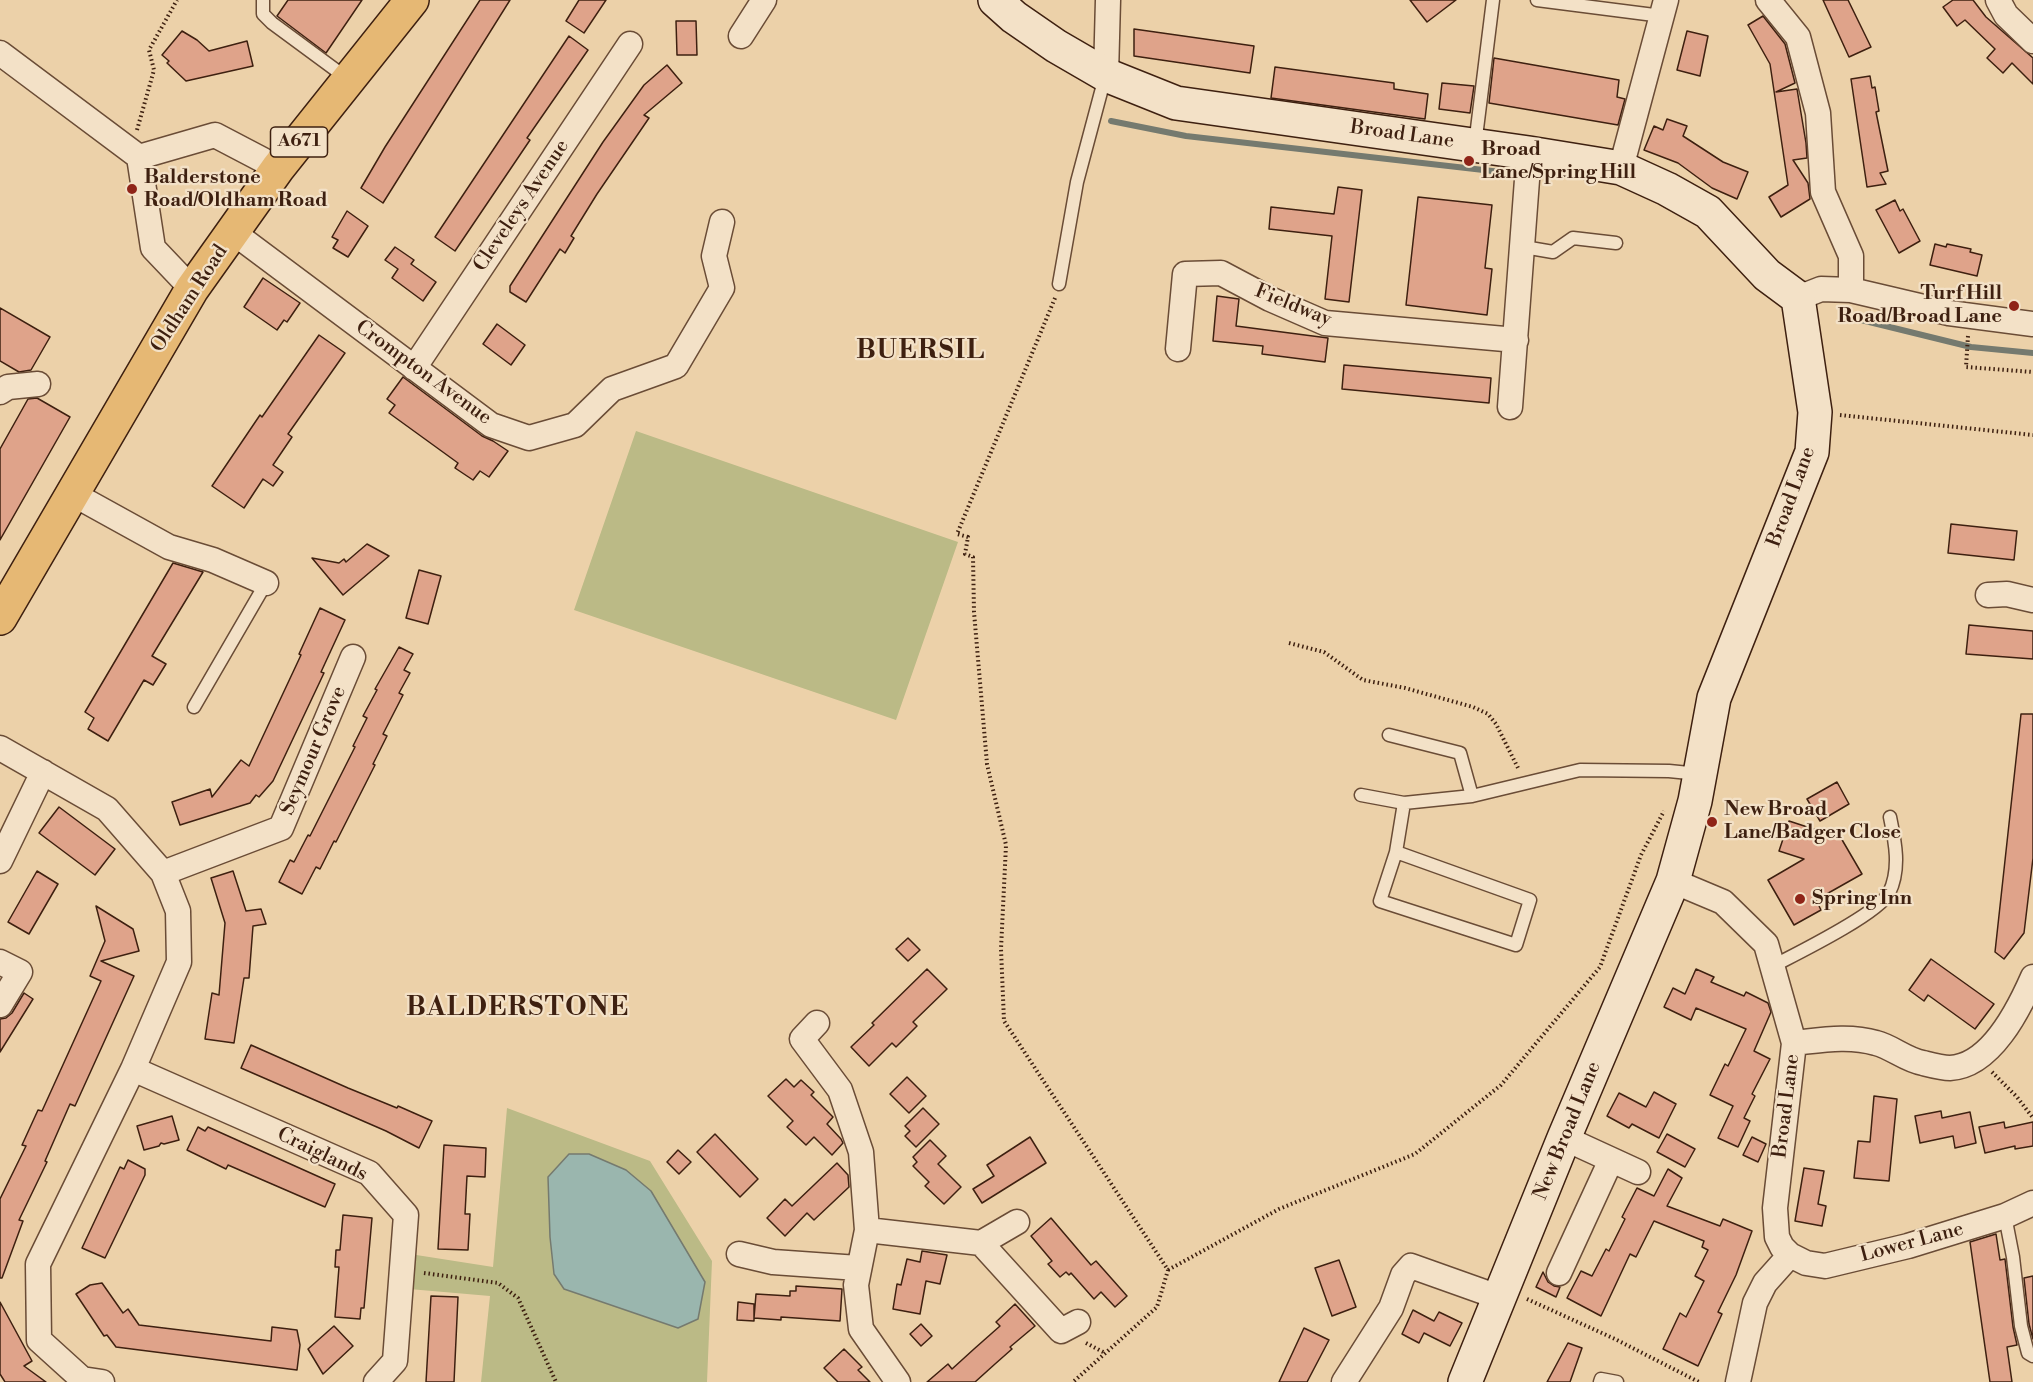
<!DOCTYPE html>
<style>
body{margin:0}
canvas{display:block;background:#ecd1a9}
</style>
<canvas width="2033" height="1382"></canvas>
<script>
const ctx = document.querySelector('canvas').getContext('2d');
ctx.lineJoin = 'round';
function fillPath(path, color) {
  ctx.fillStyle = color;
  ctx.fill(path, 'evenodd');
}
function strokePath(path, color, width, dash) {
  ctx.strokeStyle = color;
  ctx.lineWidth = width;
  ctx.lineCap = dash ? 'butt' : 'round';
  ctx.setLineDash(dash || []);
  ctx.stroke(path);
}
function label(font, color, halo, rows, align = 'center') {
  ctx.font = font + ' "Libre Bodoni",serif';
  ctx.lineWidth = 4.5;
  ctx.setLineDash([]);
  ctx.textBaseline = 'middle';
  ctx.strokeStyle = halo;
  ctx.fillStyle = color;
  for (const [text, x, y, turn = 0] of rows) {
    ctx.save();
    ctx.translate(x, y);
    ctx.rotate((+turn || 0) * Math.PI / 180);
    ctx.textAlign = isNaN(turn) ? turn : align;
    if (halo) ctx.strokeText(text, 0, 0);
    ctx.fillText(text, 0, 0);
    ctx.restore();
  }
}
fillPath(new Path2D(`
 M 636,431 L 958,542 L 896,720 L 574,610 Z
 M 507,1108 L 650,1161 L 712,1261 L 707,1382 L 481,1382 L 490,1296 L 409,1289 L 410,1254 L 493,1267 Z`), '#bbba86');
const water = new Path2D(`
 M 569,1154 L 589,1154 L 626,1170 L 651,1191 L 705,1282 L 698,1319 L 678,1328 L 564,1289 L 554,1274 L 550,1237 L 548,1177 Z`);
fillPath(water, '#9ab6ae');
strokePath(water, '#757a6f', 1.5);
strokePath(new Path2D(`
 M 1111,121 L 1186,136 L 1501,172
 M 1853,318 L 1971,347 L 2033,353`), '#757a6f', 6);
const building = new Path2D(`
 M 288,0 L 362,0 L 326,53 L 277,16 Z
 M 480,0 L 510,0 L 383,203 L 361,188 L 385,147 Z
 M 579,0 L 606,0 L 584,33 L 566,21 Z
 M 1410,0 L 1456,0 L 1427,22 Z
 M 1823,0 L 1848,0 L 1871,47 L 1849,57 Z
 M 1953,0 L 1973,0 L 1986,17 L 2033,58 L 2033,84 L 2012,63 L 2003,73 L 1987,58 L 1995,49 L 1965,20 L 1957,26 L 1943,7 Z
 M 1763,16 L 1785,44 L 1795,83 L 1776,92 L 1797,89 L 1806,143 L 1807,158 L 1793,160 L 1808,183 L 1810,199 L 1781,217 L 1769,197 L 1788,185 L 1770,64 L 1748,25 Z
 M 676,21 L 696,21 L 697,55 L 677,55 Z
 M 1134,29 L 1254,46 L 1250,73 L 1134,56 Z
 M 182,31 L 197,40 L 209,51 L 247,41 L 253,66 L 186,81 L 167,63 L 169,61 L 162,55 Z
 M 1687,31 L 1708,36 L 1700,76 L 1677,70 Z
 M 569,36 L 588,50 L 527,138 L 530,140 L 455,251 L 435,237 Z
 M 1494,58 L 1619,80 L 1617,97 L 1625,99 L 1618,125 L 1489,103 Z
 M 667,65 L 682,83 L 644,115 L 649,118 L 597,194 L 571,236 L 574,238 L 565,253 L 560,249 L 526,302 L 510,292 L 510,286 L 603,142 L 644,85 Z
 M 1275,67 L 1394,83 L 1394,89 L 1428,94 L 1425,119 L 1271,98 Z
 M 1870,76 L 1872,88 L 1875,87 L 1879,111 L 1876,112 L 1888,171 L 1880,173 L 1886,184 L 1867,187 L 1851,79 Z
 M 1442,83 L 1474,86 L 1470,113 L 1439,109 Z
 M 1667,119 L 1687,126 L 1683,136 L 1723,162 L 1748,172 L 1737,199 L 1712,188 L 1678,163 L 1644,150 L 1654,126 L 1663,130 Z
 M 1338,187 L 1362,190 L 1349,302 L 1325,299 L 1332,236 L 1269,229 L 1271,207 L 1334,214 Z
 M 1418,197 L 1492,205 L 1485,268 L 1492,269 L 1487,315 L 1406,305 Z
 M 1895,200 L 1900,211 L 1903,209 L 1920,241 L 1899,253 L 1876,210 Z
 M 347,211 L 368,226 L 348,257 L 333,248 L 338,240 L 332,237 Z
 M 1935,244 L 1946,247 L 1947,244 L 1971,249 L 1970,252 L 1982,255 L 1977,276 L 1930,265 Z
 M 395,247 L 414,260 L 411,264 L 436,282 L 423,301 L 392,278 L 398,269 L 385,260 Z
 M 263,278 L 300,303 L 287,322 L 284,320 L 277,330 L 244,307 Z
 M 1217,296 L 1239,299 L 1236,326 L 1328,338 L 1325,362 L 1262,354 L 1263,346 L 1213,341 Z
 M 0,308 L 50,337 L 31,370 L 19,372 L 0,361 Z
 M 497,324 L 525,345 L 511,365 L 483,344 Z
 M 319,335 L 345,353 L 288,434 L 292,437 L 273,465 L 283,472 L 273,486 L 263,479 L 244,508 L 212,486 L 260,415 L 262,417 Z
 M 1344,365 L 1491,378 L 1489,403 L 1342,389 Z
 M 403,377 L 482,436 L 493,441 L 508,451 L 489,477 L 480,471 L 473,480 L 455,468 L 458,463 L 389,413 L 395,405 L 387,399 Z
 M 37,398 L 70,417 L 0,540 L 0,449 L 28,399 Z
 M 1951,524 L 2017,531 L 2014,560 L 1948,553 Z
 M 367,544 L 389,556 L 343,595 L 312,558 L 339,563 L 344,559 L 346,562 Z
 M 173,563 L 203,572 L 152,656 L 166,664 L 153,685 L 144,680 L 108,741 L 88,729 L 94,718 L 85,712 Z
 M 419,570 L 441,576 L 428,624 L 406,618 Z
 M 320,608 L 345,620 L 321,672 L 324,673 L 273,781 L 259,797 L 256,795 L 250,803 L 180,825 L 172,802 L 210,789 L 212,797 L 241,760 L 249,766 L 301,655 L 299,654 Z
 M 1969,625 L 2033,631 L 2033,659 L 1966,654 Z
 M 399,647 L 413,654 L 404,670 L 410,673 L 399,693 L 403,695 L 383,734 L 387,736 L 373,764 L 375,765 L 336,842 L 334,841 L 320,869 L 316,867 L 302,894 L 279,882 L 290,860 L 294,862 L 308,835 L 310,836 L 355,747 L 353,746 L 367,718 L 363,716 L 377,690 L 375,689 Z
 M 2021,714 L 2033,714 L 2033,858 L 2024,933 L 2004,959 L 1995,952 Z
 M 1837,782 L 1849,804 L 1820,821 L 1807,799 Z
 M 59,807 L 115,849 L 95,875 L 39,833 Z
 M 1789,821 L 1841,838 L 1862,874 L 1816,900 L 1821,910 L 1794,925 L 1768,880 L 1804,859 L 1779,851 Z
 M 37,871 L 58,884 L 29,934 L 8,922 Z
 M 233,871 L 246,911 L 261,909 L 266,924 L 253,926 L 249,978 L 244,978 L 234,1043 L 205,1039 L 212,993 L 219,995 L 225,923 L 211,878 Z
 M 96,906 L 133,929 L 139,951 L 101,961 L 134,976 L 75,1106 L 70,1104 L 45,1161 L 47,1162 L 19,1220 L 23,1221 L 2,1278 L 0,1278 L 0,1199 L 26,1146 L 22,1145 L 38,1110 L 42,1111 L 101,981 L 90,976 L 105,941 Z
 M 908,938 L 920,950 L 908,961 L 896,949 Z
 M 1931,959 L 1994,1004 L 1975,1029 L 1928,995 L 1924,1001 L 1909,990 Z
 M 927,969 L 947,989 L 913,1022 L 917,1026 L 896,1047 L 892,1043 L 869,1066 L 851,1047 L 874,1025 L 872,1023 Z
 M 1696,969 L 1714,977 L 1711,982 L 1744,996 L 1746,992 L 1768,1003 L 1771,1012 L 1754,1051 L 1770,1059 L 1752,1094 L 1755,1096 L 1744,1118 L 1750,1121 L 1738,1147 L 1718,1138 L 1733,1106 L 1710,1095 L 1725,1064 L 1728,1066 L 1746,1029 L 1696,1008 L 1691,1020 L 1664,1007 L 1673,988 L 1685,994 Z
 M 24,993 L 33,999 L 0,1052 L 0,1019 L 6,1018 L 12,1013 Z
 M 251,1045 L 348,1088 L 397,1108 L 398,1106 L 432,1121 L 419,1148 L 386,1131 L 241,1068 Z
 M 907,1077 L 926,1096 L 909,1113 L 890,1094 Z
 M 786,1079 L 794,1087 L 801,1080 L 814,1092 L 811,1095 L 833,1117 L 827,1124 L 841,1139 L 843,1143 L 832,1155 L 814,1137 L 806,1145 L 787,1127 L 793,1121 L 768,1096 Z
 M 1654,1092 L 1676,1104 L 1659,1138 L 1632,1124 L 1629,1128 L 1607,1116 L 1619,1093 L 1646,1107 Z
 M 1874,1096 L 1897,1099 L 1889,1181 L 1854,1178 L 1858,1141 L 1870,1142 Z
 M 923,1108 L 939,1124 L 916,1147 L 905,1136 L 910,1131 L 905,1126 Z
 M 1941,1111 L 1942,1118 L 1970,1112 L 1976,1143 L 1955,1148 L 1953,1136 L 1920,1143 L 1915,1116 Z
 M 172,1116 L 179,1140 L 164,1144 L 161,1143 L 159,1146 L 144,1150 L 137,1126 Z
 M 2004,1122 L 2005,1128 L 2033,1122 L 2033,1146 L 2015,1149 L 2015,1146 L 1985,1153 L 1979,1127 Z
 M 198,1127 L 205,1131 L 208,1127 L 335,1184 L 325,1207 L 228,1165 L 226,1169 L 187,1150 Z
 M 715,1134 L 758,1179 L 740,1197 L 697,1152 Z
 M 1667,1134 L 1695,1149 L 1685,1167 L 1657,1152 Z
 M 1030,1137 L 1046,1163 L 982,1203 L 973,1189 L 994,1176 L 987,1165 Z
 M 1752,1137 L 1766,1144 L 1758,1162 L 1743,1155 Z
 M 930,1140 L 946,1156 L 938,1164 L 961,1187 L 944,1204 L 925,1186 L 929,1182 L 913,1166 L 917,1162 L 913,1157 Z
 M 444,1145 L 486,1148 L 485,1177 L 467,1176 L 465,1214 L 470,1214 L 468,1250 L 438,1249 Z
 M 678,1150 L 691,1162 L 679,1174 L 667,1162 Z
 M 128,1160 L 145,1169 L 145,1175 L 105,1258 L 82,1248 L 120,1167 L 124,1169 Z
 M 837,1163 L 848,1175 L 849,1187 L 814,1220 L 807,1213 L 785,1236 L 767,1218 L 785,1199 L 792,1206 Z
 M 1804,1168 L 1824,1171 L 1818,1204 L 1826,1206 L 1822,1226 L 1795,1221 Z
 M 1668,1169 L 1682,1178 L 1667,1206 L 1720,1226 L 1723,1219 L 1752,1231 L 1736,1275 L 1718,1312 L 1722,1314 L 1698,1366 L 1663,1349 L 1680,1313 L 1686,1317 L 1704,1281 L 1695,1276 L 1708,1250 L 1702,1247 L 1704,1241 L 1654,1221 L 1636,1257 L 1630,1254 L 1601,1316 L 1567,1298 L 1581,1271 L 1592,1276 L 1606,1249 L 1609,1251 L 1625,1219 L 1622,1217 L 1637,1188 L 1654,1196 Z
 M 343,1215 L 372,1218 L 364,1308 L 361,1308 L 360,1319 L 335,1317 L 339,1267 L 335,1267 L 336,1250 L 340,1250 Z
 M 1051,1218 L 1091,1265 L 1096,1261 L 1127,1296 L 1115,1307 L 1101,1292 L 1094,1299 L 1071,1273 L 1069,1275 L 1066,1272 L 1060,1277 L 1048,1264 L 1052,1261 L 1031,1236 Z
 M 1996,1234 L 2000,1260 L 2005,1259 L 2013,1327 L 2017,1345 L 2007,1347 L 2012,1382 L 1990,1382 L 1970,1242 Z
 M 922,1251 L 947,1255 L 940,1284 L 926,1281 L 920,1314 L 893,1309 L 897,1284 L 901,1285 L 907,1259 L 920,1262 Z
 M 1339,1260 L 1356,1307 L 1332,1316 L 1315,1268 Z
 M 1543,1272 L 1548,1282 L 1554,1286 L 1560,1287 L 1556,1297 L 1536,1287 Z
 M 2033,1276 L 2033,1339 L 2029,1324 L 2024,1278 Z
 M 102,1283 L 123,1313 L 128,1309 L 139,1325 L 271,1341 L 272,1327 L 297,1330 L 300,1345 L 297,1370 L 116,1347 L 107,1335 L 104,1336 L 76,1294 L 90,1285 Z
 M 796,1286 L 842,1289 L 840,1321 L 781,1317 L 781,1320 L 754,1318 L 754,1321 L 737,1320 L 738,1302 L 754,1304 L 754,1318 L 756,1294 L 790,1296 L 790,1291 L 796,1291 Z
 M 431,1296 L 458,1297 L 454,1382 L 426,1382 Z
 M 0,1302 L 32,1361 L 24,1366 L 46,1382 L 5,1382 L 0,1374 Z
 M 1015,1304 L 1035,1326 L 1010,1347 L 1012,1349 L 995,1364 L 975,1382 L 927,1382 L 948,1364 L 952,1369 L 974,1349 L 1000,1326 L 996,1322 Z
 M 1413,1310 L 1434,1321 L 1439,1312 L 1462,1323 L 1450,1346 L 1424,1333 L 1419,1343 L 1402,1334 Z
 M 921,1324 L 932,1336 L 921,1346 L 910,1334 Z
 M 334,1326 L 353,1346 L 323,1374 L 308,1349 Z
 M 1304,1328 L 1329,1340 L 1307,1382 L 1279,1382 Z
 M 1568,1343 L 1582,1348 L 1570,1382 L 1547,1382 Z
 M 844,1349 L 862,1367 L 858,1370 L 870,1382 L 838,1382 L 824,1368 Z`);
fillPath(building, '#dfa38a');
strokePath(building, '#3e2010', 1.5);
const service = new Path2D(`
 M 263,0 L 263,14 L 272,23 L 348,79
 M 1537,0 L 1662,16
 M 1475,145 L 1493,0
 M 1524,247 L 1553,252 L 1573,238 L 1616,243
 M 1059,284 L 1077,182 L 1105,77
 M 194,707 L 266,583
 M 1389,735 L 1460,753 L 1472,796
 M 1361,795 L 1404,803 L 1472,796 L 1580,770 L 1669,771 L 1699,774
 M 1396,852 L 1380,901 L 1516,945 L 1530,900 L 1396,852 L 1404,803
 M 1773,966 C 1796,954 1878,914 1889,893 C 1901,869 1895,841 1890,817
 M 2005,1216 L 2013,1257 L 2021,1326 L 2028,1353 L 2033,1356
 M 1600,1382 L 1601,1379 L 1617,1382`);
const minor = new Path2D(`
 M 1768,0 L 1798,37 L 1818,113 L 1823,192 L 1851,256 L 1851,290
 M 1998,0 L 2006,15 L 2033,41
 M 741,36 L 764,0
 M 0,53 L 139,157
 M 1106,75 L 1108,0
 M 139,157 L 215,135 L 278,168
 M 139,157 L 153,248 L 192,289
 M 1621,168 L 1666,0
 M 234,233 L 491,425 L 529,438 L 575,425 L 612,389 L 676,366 L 722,288 L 714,256 L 722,222
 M 1798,298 L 1821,289 L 1851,290 L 1949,313 L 2033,324
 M 1178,349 L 1185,274 L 1221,273 L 1270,299 L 1325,323 L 1516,340
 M 414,368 L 630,44
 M 0,392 L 8,387 L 38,384
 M 1510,407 L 1529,153
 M 73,494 L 169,547 L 213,560 L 266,583
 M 1988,595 L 2007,594 L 2033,600
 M 0,748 L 107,809 L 163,873 L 178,911 L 179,962 L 133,1069 L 38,1264 L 39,1340 L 82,1379 L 102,1382
 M 0,861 L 43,772
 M 163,873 L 281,828 L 353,657
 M 1673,881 L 1723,902 L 1766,944 L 1794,1043 L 1775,1208 L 1777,1237 L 1782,1247 L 1790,1255 L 1765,1283 L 1755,1303 L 1738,1382
 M 0,962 L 20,972 L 0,1005
 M 817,1023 L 802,1039 L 840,1090 L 861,1152 L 867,1230 L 856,1285 L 861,1329 L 898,1382
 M 1794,1043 C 1822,1040 1849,1035 1876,1043 C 1892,1047 1906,1060 1923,1063 C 1931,1065 1942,1068 1950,1068 C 1991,1066 2019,1009 2033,977
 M 133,1069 L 369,1173 L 406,1215 L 395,1361 L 376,1382
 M 1564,1138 L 1638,1172
 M 867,1230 L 981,1243 L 1061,1331 L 1078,1322
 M 981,1243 L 1017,1222
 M 739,1254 L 773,1262 L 858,1268
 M 1790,1255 L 1806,1263 L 1825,1266 L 1908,1246 L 2005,1216 L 2033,1203
 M 1559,1273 L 1611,1160
 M 1344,1382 L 1391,1308 L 1403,1275 L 1411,1266 L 1501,1298`);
const secondary = new Path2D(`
 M 995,0 L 1014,17 L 1056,46 L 1106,75 L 1176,103 L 1529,153 L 1621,168 L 1667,189 L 1708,212 L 1767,275 L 1798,298 L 1815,412 L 1812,452 L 1714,698 L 1695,801 L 1673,881 L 1564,1138 L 1465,1382`);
const primary = new Path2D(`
 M 0,618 L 192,289 L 278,168 L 412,0`);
strokePath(service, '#6a4c36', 15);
strokePath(minor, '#6a4c36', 27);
strokePath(secondary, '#3e2010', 36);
strokePath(primary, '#3e2010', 36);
strokePath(new Path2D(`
 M 137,130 L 154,70 L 149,50 L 177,0
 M 1055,298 L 957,534 L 968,537 L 965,554 L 973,557 L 974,612 L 987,764 L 1006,845 L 1001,949 L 1004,1021 L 1168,1270 L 1157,1307 L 1073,1382
 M 1968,336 L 1966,367 L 2033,372
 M 1840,415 L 2033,435
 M 1289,643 L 1324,652 L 1363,680 L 1405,688 L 1473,707 L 1488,714 L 1496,724 L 1519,770
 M 1992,1072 L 2017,1097 L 2033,1118
 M 1168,1270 L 1279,1209 L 1415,1154 L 1501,1085 L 1600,967 L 1641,855 L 1664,811
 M 424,1273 L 498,1283 L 518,1298 L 556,1382
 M 1527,1299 L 1615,1339 L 1699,1382
 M 1086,1343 L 1105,1353`), '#3e2010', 4, [1.5, 3]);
strokePath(service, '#f3e1c7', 12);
strokePath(minor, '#f3e1c7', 24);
strokePath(secondary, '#f3e1c7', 33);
strokePath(primary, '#e6b874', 33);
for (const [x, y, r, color] of [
 [1469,161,6,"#8f2418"],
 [132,189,6,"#8f2418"],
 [2014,306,6,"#8f2418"],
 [1712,822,6,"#8f2418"],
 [1800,899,6,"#8f2418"]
]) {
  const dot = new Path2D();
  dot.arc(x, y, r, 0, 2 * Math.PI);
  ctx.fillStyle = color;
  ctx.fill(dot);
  strokePath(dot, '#f3e1c7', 2);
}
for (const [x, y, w] of [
 [299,142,57]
]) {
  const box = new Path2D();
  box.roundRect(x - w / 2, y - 15, w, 30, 4.5);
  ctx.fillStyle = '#f3e1c7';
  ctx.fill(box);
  strokePath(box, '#3e2010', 1.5);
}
label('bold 18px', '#3e2010', null, [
 ["A671",299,142]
]);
label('20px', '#3e2010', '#f3e1c7', [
 ["Broad Lane",1402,135,8],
 ["Cleveleys Avenue",522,206,-56],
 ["Oldham Road",190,299,-57],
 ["Fieldway",1293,306,22],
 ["Crompton Avenue",423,373,36],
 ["Broad Lane",1792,497,-70],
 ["Seymour Grove",314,751,-67],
 ["Broad Lane",1787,1106,-83],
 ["New Broad Lane",1568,1131,-68],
 ["Craiglands",322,1155,26],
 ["Lower Lane",1912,1243,-15]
]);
label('bold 20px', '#3e2010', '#f3e1c7', [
 ["Broad",1481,150],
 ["Lane/Spring Hill",1481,173],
 ["Balderstone",144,178],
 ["Road/Oldham Road",144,201],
 ["Turf Hill",2002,294,"right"],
 ["Road/Broad Lane",2002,317,"right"],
 ["New Broad",1724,810],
 ["Lane/Badger Close",1724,833],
 ["Spring Inn",1812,899]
], 'left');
ctx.letterSpacing = '1.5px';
label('bold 26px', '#3e2010', '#f3e1c7', [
 ["BUERSIL",921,352],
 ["BALDERSTONE",518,1009]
]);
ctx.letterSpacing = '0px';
</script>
